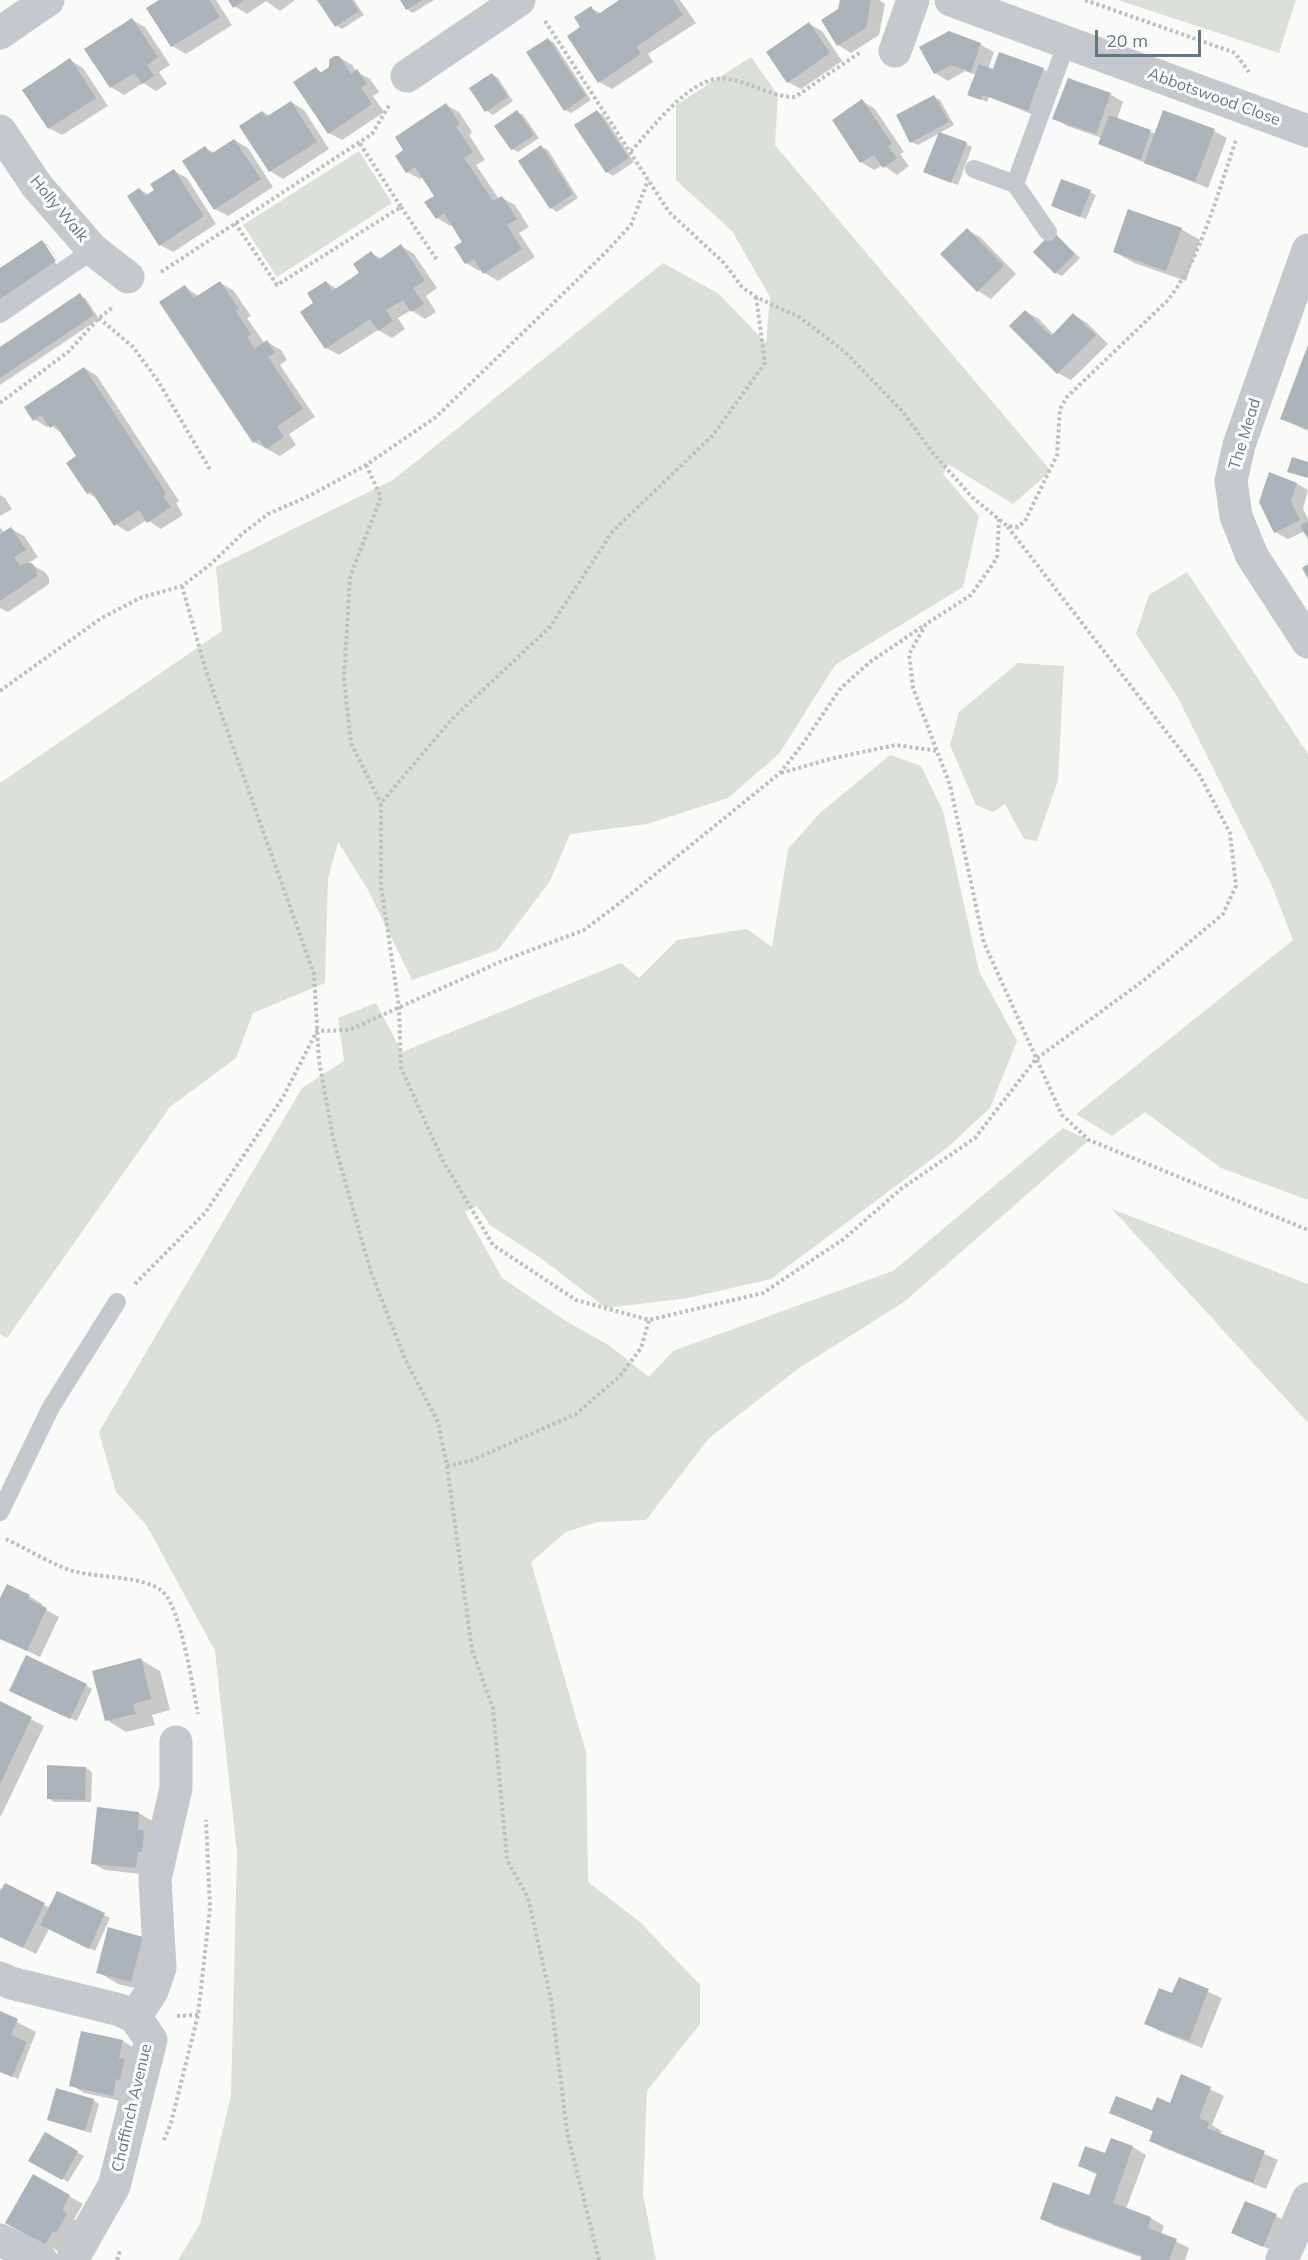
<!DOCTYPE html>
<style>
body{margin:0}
#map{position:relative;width:1308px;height:2260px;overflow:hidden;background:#fafaf8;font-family:Mulish,sans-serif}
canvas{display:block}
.scale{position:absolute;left:1095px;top:30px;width:106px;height:27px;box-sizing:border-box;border:3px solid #657683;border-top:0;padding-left:8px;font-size:18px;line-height:21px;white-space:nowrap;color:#657683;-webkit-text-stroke:4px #fff;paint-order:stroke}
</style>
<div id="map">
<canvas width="1308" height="2260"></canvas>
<div class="scale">20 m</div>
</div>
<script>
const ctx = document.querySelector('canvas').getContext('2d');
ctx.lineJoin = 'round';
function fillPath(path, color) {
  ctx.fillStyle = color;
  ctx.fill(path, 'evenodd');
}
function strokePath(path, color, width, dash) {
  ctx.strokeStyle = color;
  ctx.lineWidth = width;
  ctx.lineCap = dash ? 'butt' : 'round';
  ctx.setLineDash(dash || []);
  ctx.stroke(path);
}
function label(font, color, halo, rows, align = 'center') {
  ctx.font = font + ' Mulish,sans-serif';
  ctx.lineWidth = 6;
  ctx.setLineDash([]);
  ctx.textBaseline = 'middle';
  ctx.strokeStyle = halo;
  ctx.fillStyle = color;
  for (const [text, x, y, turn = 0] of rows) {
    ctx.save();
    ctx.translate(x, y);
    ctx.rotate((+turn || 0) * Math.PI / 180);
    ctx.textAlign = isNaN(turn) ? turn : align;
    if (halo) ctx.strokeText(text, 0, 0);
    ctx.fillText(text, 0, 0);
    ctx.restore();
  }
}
fillPath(new Path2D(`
 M 1118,0 L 1296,0 L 1279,53 Z
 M 751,57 L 778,95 L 775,145 L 1051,471 L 1013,504 L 948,464 L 943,474 L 979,516 L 963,587 L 835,665 L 779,754 L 728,798 L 647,824 L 570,834 L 550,881 L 498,950 L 412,980 L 367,888 L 338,842 L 328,879 L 325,983 L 253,1013 L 236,1058 L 170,1107 L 7,1338 L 0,1334 L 0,783 L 222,631 L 216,567 L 393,480 L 663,263 L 719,294 L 766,343 L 770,297 L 732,231 L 676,180 L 676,105 Z
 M 359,151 L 392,203 L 277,277 L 243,225 Z
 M 1187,572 L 1308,754 L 1308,1200 L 1221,1168 L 1145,1112 L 1112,1136 L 1076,1114 L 1293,940 L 1272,886 L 1177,696 L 1136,634 L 1149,595 Z
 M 1018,663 L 1064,666 L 1058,780 L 1037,841 L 1024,839 L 1005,804 L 993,812 L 976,805 L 950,745 L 959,712 Z
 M 890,755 L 921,766 L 943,811 L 979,971 L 1017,1041 L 990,1108 L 948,1147 L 771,1279 L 688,1298 L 606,1308 L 542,1259 L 490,1225 L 477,1206 L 465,1212 L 502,1278 L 566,1321 L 610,1346 L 649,1377 L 673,1351 L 893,1271 L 1063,1128 L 1089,1140 L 904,1302 L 799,1368 L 709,1438 L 646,1520 L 597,1522 L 566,1532 L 531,1562 L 586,1752 L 588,1882 L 640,1922 L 700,1985 L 700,2024 L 647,2091 L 643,2194 L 656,2260 L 178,2260 L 200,2224 L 231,2096 L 237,1853 L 215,1651 L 147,1526 L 116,1492 L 99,1432 L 302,1088 L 344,1061 L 338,1018 L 376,1003 L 402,1052 L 621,963 L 639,978 L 677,940 L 747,929 L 772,947 L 788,849 L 820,813 Z
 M 1112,1209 L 1308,1284 L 1308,1423 Z`), '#dadfd7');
fillPath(new Path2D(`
 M 161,0 L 216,0 L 232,25 L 186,54 L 172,46 L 148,9 Z
 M 230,0 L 295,0 L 280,11 L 266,1 L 247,14 L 234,6 Z
 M 319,0 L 354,0 L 364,15 L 342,29 L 336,25 Z
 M 401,0 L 434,0 L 413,13 L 407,9 Z
 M 622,0 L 680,0 L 696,23 L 648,54 L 653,62 L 612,89 L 599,82 L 582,27 L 591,8 L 602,14 Z
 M 842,0 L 879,0 L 885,4 L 879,35 L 851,53 L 838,45 L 823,21 L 840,10 Z
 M 132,20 L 145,27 L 170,65 L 159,72 L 167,84 L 156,91 L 143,83 L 124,95 L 111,87 L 86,49 Z
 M 809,24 L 822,31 L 842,61 L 801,89 L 788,82 Z
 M 949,33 L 981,45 L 994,52 L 988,69 L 1043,69 L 1056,77 L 1041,118 L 989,97 L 987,102 L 969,94 L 976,75 L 965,71 L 948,81 L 935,73 Z
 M 548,39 L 554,43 L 591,100 L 571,113 L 565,110 Z
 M 339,57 L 352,65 L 357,72 L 370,79 L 379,92 L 373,96 L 384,112 L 342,140 L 329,133 L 316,69 L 323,73 L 331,68 Z
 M 70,60 L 83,68 L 108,106 L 62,135 L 49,128 Z
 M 492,74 L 498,78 L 513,101 L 493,115 L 487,111 L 471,88 Z
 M 1110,94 L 1123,102 L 1117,119 L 1156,134 L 1214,131 L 1227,138 L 1208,188 L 1106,147 L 1102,138 L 1067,126 L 1054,118 Z
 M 934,97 L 940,100 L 954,125 L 918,145 L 911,142 Z
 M 862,101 L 875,109 L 904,152 L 900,154 L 909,166 L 897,175 L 883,165 L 874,170 L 861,162 L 834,120 Z
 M 291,102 L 304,110 L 329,149 L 283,179 L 270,171 L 241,126 L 263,112 L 270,116 Z
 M 446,105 L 459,112 L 472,132 L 469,135 L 485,160 L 476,165 L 499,199 L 502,198 L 515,205 L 529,227 L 519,233 L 535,257 L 498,281 L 485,273 L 482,269 L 479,271 L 466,263 L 464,242 L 452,224 L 450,226 L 437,218 L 436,196 L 423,177 L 420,179 L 407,172 L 406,150 Z
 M 597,111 L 603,115 L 634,162 L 613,176 L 607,172 Z
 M 517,112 L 523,115 L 539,138 L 518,152 L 512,149 Z
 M 234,140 L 248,148 L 273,187 L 228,216 L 215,209 L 205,148 L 215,153 Z
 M 966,144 L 972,147 L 958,185 L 924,172 Z
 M 542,147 L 548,150 L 578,198 L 557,212 L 551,208 L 520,161 Z
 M 174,171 L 187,178 L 216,224 L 173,252 L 160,245 L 139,189 L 149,195 Z
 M 1090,192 L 1096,195 L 1086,219 L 1059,209 Z
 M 1181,229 L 1200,240 L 1186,281 L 1134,263 L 1115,252 Z
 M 967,230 L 980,237 L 1016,274 L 991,299 L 978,291 L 942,254 Z
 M 1053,233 L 1080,258 L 1062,276 L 1056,273 Z
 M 42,242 L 48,245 L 61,265 L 47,245 L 43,245 L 58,267 L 0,307 L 0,270 Z
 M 401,246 L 414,254 L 437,288 L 426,296 L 436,312 L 425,319 L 411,310 L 398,318 L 405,329 L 392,338 L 378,330 L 339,355 L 326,348 L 315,303 L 326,282 L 337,289 L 361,274 L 371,253 L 382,259 Z
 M 220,283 L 233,290 L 251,316 L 247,318 L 265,344 L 267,342 L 281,350 L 287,360 L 280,365 L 315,417 L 289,434 L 296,445 L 280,456 L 254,442 L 185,287 L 200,297 Z
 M 80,295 L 86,299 L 99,319 L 0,385 L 0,349 Z
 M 1025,311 L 1039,319 L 1054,335 L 1074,315 L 1087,323 L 1108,344 L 1071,380 L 1058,373 Z
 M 1308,349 L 1308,431 L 1282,419 Z
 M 84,368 L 97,376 L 179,501 L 176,503 L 183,515 L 161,529 L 147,520 L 128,532 L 115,524 L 98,499 L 88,493 L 78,457 L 63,434 L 50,425 L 47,427 L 34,419 Z
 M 1270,474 L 1297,484 L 1308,490 L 1303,509 L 1308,519 L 1308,536 L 1305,531 L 1288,539 L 1275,532 Z
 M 0,495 L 5,498 L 12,509 L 0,516 Z
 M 0,527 L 4,533 L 11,529 L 24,536 L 38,557 L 27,564 L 32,565 L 45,572 L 49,578 L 49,584 L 8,612 L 0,608 Z
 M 29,1596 L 42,1604 L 41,1607 L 59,1617 L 40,1657 L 0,1638 L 0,1602 Z
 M 140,1659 L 160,1671 L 170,1710 L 152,1715 L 155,1725 L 126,1732 L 107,1720 Z
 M 86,1685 L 92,1689 L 77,1721 L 17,1694 Z
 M 0,1703 L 44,1726 L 1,1816 L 0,1815 Z
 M 86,1768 L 92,1772 L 91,1802 L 54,1802 L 48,1798 Z
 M 139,1813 L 152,1821 L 149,1875 L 105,1870 L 92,1863 Z
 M 5,1885 L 50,1908 L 57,1893 L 110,1918 L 95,1951 L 49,1929 L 36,1954 L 0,1936 L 0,1888 L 3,1890 Z
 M 143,1938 L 151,1992 L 118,1984 L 98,1972 Z
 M 1179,1979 L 1222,1998 L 1202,2048 L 1159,2031 L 1146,2023 L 1173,1995 Z
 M 0,2013 L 36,2032 L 18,2079 L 0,2071 Z
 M 123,2041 L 136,2049 L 126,2102 L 84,2093 L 71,2085 Z
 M 1182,2076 L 1224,2096 L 1212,2125 L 1222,2131 L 1220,2134 L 1278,2160 L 1266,2189 L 1164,2148 L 1151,2141 L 1154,2132 L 1111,2113 L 1152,2112 L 1171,2104 Z
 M 93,2100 L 99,2104 L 91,2133 L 49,2120 Z
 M 45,2134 L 84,2156 L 68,2182 L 30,2161 Z
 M 1111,2139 L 1133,2147 L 1146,2155 L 1126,2209 L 1151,2218 L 1164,2226 L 1161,2234 L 1189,2248 L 1185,2260 L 1142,2260 L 1143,2258 L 1055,2226 L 1042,2219 L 1090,2197 L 1098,2175 L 1079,2166 L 1106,2155 Z
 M 33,2176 L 83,2204 L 74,2219 L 79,2222 L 58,2251 L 7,2223 Z
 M 1246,2203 L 1282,2219 L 1269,2249 L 1239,2236 Z`), '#0003');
fillPath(new Path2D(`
 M 159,0 L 209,0 L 220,17 L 171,47 L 146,8 Z
 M 228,0 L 244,0 L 233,8 Z
 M 317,0 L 351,0 L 359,11 L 335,27 Z
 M 400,0 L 423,0 L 406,10 Z
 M 619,0 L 673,0 L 683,15 L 636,47 L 641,54 L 598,83 L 567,36 L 580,27 L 574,17 L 582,12 L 591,6 L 597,15 Z
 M 840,0 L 871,0 L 866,28 L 837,46 L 821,20 L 838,9 Z
 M 132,18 L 158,57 L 147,65 L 154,76 L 142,84 L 134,73 L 110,88 L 84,49 Z
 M 809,22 L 830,53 L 787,83 L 766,52 Z
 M 949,31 L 981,43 L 971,72 L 951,65 L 934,74 L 919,47 Z
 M 548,38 L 586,96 L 564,111 L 526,52 Z
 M 999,52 L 1044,68 L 1028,111 L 983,95 L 981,100 L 967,95 L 979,64 L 993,69 Z
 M 334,56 L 339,56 L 351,74 L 357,69 L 367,84 L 361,88 L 372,104 L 328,134 L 293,82 L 316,67 L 320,73 L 329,67 L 329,60 Z
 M 70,58 L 96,98 L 48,129 L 22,90 Z
 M 492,73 L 508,97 L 485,112 L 469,88 Z
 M 1068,78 L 1111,93 L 1096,134 L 1052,119 Z
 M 934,95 L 949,122 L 910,143 L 896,115 Z
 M 862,99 L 892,144 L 888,146 L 897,158 L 883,168 L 874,155 L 860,163 L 832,120 Z
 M 291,101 L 317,142 L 269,172 L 239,126 L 262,111 L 266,117 Z
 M 446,103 L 460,124 L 456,127 L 473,152 L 464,158 L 493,201 L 502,196 L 517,219 L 507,225 L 522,249 L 483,274 L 474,259 L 465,264 L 454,247 L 462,242 L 444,213 L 436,219 L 424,202 L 434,196 L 415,167 L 406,173 L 395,156 L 403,150 L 395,137 Z
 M 517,110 L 534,135 L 511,150 L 494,126 Z
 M 597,110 L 629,158 L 606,173 L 574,125 Z
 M 1163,110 L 1215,129 L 1195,182 L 1144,163 Z
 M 1109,115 L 1151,130 L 1141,160 L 1098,144 Z
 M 939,132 L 967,142 L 951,183 L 923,172 Z
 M 234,139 L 261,179 L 214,210 L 182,161 L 205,146 L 211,154 Z
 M 541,145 L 573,194 L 550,209 L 518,161 Z
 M 174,169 L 204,216 L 159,246 L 127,196 L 139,188 L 145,196 L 154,190 L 150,184 Z
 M 1061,179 L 1091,190 L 1080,217 L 1051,206 Z
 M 1128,209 L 1182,228 L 1166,271 L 1113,252 Z
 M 967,228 L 1004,266 L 977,292 L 940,254 Z
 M 1053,231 L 1075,254 L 1055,274 L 1033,252 Z
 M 42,240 L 56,261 L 0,299 L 0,268 Z
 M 401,244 L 425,281 L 413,288 L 424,304 L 411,312 L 403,300 L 386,310 L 393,321 L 378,331 L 370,319 L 325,349 L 300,312 L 313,303 L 307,293 L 326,281 L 332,291 L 359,273 L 353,264 L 371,251 L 378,260 Z
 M 220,281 L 239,309 L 235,310 L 251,334 L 247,337 L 255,349 L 267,340 L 275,353 L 268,357 L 303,409 L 277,426 L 284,437 L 266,449 L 259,439 L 253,443 L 159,302 L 185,285 L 194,298 Z
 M 80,293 L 94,315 L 0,378 L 0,347 Z
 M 1025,310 L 1051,336 L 1073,313 L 1096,335 L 1057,374 L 1009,326 Z
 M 1308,345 L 1308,429 L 1280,419 Z
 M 84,367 L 166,493 L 163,496 L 171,507 L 147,523 L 139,510 L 114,526 L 91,491 L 87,494 L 66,463 L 76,456 L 55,424 L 50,428 L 41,415 L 33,421 L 24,407 Z
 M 1292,457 L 1308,462 L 1308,478 L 1287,472 Z
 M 1269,472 L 1297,483 L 1291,501 L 1300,520 L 1274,533 L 1259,502 Z
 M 1308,521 L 1308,539 L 1300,526 Z
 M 11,527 L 26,550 L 14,557 L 20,566 L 25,563 L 32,563 L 36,569 L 37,576 L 0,601 L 0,534 Z
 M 1308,564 L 1308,579 L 1302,568 Z
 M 7,1584 L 30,1595 L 28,1599 L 47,1608 L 27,1651 L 0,1639 L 0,1598 Z
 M 26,1655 L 87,1684 L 70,1719 L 9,1691 Z
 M 141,1658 L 151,1699 L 133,1704 L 136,1714 L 105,1721 L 92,1671 Z
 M 0,1701 L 32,1717 L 0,1784 Z
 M 47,1765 L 86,1767 L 85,1800 L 47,1799 Z
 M 97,1807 L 139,1812 L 138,1830 L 144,1830 L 142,1852 L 138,1852 L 136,1868 L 91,1864 Z
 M 5,1883 L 45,1903 L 23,1948 L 0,1937 L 0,1892 Z
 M 57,1891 L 105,1913 L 89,1949 L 40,1925 Z
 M 108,1927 L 143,1937 L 131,1982 L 96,1973 Z
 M 1179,1977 L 1209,1989 L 1189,2041 L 1144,2024 L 1159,1988 L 1172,1993 Z
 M 0,2011 L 18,2019 L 11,2035 L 27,2042 L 12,2077 L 0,2072 Z
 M 81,2031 L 123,2040 L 119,2058 L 125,2059 L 120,2080 L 116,2079 L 113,2096 L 69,2086 Z
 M 1181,2074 L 1211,2087 L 1199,2118 L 1209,2122 L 1207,2128 L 1265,2151 L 1253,2183 L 1149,2141 L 1153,2131 L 1109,2113 L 1116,2096 L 1152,2110 L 1157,2097 L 1170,2103 Z
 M 56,2088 L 94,2099 L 85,2131 L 47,2120 Z
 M 45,2132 L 78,2151 L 62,2180 L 28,2161 Z
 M 1111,2138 L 1133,2146 L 1113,2203 L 1151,2217 L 1148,2228 L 1177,2239 L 1169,2260 L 1140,2260 L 1142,2256 L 1040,2219 L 1053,2182 L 1089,2195 L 1097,2173 L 1078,2166 L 1085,2146 L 1105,2153 Z
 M 33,2174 L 70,2195 L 62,2210 L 67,2214 L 56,2233 L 53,2231 L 45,2245 L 5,2223 Z
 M 1245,2201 L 1277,2214 L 1263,2247 L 1231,2233 Z`), '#aab3b9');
strokePath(new Path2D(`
 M 1085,0 L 1235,53 L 1249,72
 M 545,21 L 669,212 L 724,263 L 742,287 L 756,297 L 799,317 L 844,351 L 903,412 L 932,452 L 972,497 L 1007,526 L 1018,527 L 1025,521 L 1057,455 L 1060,409 L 1067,397 L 1167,301 C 1201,259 1218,192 1236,140
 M 631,151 C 653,128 693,72 728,79 C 751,83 772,97 795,97 L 862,51
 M 401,207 L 437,260
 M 235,223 L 277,285 L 401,207 L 359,142
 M 161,272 L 372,134 L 390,104
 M 756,297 L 765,363 L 713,435 L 613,531 L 550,627 L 452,719 L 381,803 L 381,886 L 399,1007 L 401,1068 L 443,1161 L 493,1245 L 576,1300 L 649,1320 L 763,1293 L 845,1238 L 901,1189 L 975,1138 L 1036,1059 L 1143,981 L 1223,914 L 1236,886 L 1230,833 L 1199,774 L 1007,526
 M 99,318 L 133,347 L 158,381 L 211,471
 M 0,403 L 68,352 L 99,318 L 113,307
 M 366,465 L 381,497 L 350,577 L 344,679 L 351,743 L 381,803
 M 999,519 L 997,558 L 971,595 L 926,624 L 909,654 L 913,688 L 950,785 L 984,943 L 1062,1115 L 1089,1140 L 1308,1230
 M 182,586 L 206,671 L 314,974 L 319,1061 L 334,1142 L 371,1272 L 405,1359 L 438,1422 L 447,1466 L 472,1650 L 493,1708 L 507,1860 L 528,1898 L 551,1999 L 567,2132 L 599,2260
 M 0,691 L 100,619 L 140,598 L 182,586 L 211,564 L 242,534 L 268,514 L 309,496 L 366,465 L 436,417 L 606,252 L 631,225 L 648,180
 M 781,773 L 830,759 L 896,745 L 937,751
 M 135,1284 L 205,1213 L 283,1097 L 317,1031 L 349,1030 L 502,961 L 584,930 L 621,902 L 780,773 L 802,745 L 840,689 L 870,662 L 926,624
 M 447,1466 L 470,1461 L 576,1414 L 620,1376 L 641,1348 L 649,1320
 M 6,1539 C 25,1548 58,1568 77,1572 C 102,1578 143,1576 162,1591 C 181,1607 193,1689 198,1714
 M 177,2016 L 198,2015
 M 164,2140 L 171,2123 L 198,2015 L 210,1908 L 206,1820
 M 117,2260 L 120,2251`), '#bbbfc2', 4, [3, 3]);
strokePath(new Path2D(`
 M 974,169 L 1015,184 L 1048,232
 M 1015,184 L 1067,42
 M 0,314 L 93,250
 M 0,1512 L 51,1407 L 117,1302`), '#c3c8cc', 18);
strokePath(new Path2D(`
 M 951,0 L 1308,131
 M 0,33 L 48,0
 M 895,51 L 913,0
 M 407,76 L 519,0
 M 0,131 L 37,186 L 93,250 L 128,277
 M 1308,250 L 1239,445 L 1231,481 L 1236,516 L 1252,556 L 1308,642
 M 0,1978 L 11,1983 L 120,2010 L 135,2017 L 151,2040 L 114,2186 L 72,2260
 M 135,2017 L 152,1991 L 160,1968 L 155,1879 L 176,1788 L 176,1742
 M 0,2240 L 41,2260
 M 1282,2260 L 1308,2199`), '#c3c8cc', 33);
label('16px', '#657683', '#fff', [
 ["Abbotswood Close",1214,97,20],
 ["Holly Walk",59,209,50],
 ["The Mead",1245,434,-73],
 ["Chaffinch Avenue",132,2108,-77]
]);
</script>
